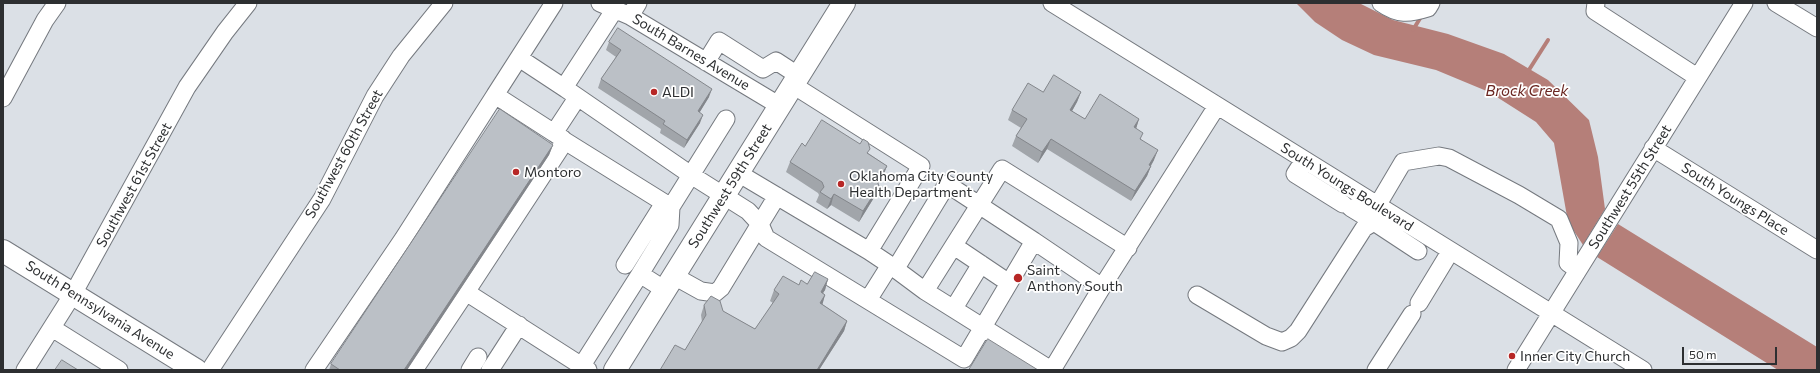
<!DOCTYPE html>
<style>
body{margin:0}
#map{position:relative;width:1820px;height:373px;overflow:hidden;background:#dbe0e6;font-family:Commissioner,sans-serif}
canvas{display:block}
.frame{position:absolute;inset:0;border:4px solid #2d2f31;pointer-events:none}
.scale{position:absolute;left:1682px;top:347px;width:95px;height:18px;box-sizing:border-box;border:2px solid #2d2f31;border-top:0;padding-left:5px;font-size:12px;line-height:14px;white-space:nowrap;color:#2d2f31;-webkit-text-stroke:3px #fff;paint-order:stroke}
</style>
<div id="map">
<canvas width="1820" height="373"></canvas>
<div class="frame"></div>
<div class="scale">50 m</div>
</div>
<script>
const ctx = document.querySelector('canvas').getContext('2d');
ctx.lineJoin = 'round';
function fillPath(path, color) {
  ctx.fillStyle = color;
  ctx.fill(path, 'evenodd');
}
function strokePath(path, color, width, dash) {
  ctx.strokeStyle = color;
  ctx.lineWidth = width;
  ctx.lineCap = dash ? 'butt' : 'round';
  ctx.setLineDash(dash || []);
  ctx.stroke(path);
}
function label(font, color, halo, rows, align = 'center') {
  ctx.font = font + ' Commissioner,sans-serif';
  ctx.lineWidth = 3.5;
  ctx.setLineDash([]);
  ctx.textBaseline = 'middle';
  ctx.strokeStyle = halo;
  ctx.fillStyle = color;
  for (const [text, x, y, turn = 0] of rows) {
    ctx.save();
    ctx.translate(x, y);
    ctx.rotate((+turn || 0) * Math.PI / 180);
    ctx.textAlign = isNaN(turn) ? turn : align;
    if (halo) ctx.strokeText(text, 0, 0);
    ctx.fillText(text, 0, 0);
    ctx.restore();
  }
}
fillPath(new Path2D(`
 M 1296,3 L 1359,3 L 1393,20 L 1448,34 L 1504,54 L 1548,80 L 1589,120 L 1598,157 L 1605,209 L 1583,245 L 1568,222 L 1554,143 L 1536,122 L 1489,92 L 1436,70 L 1374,55 L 1342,40 L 1315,22 Z
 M 1618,224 L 1817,347 L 1817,370 L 1778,370 L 1597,257 Z`), '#b57f79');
strokePath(new Path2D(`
 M 1413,30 L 1422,15
 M 1527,73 L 1548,40`), '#b57f79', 4);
const minor = new Path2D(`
 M 600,3 L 630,16 L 780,106
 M 1052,3 L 1643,370
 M 1381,3 C 1398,15 1409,14 1428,8 L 1431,3
 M 1596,3 L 1595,11 L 1697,77
 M 1776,3 L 1817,28
 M 615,9 L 567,83 L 566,89 L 691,175 L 671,207
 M 630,16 L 638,3
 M 519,58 L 566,89
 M 706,62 L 719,41 L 763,69 L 776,61 L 799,76
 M 495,95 L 554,3
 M 3,98 L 45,20 L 57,3
 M 726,119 L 691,175 L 748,211 L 760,224 L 766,238 L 964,359 L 1034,241 L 1102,287 L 1217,106
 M 563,139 L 554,133 L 577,98
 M 1653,148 L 1817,250
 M 1304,160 L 1295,174 L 1343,204
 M 738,173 L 869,251 L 921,166 L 793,85
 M 1377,206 L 1403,162 L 1439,156 L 1449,158 L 1519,195 L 1559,219 L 1569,243 L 1568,263 L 1578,270
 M 1381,213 L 1374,222 L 1418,251
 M 954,246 L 1009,283
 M 625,265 L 664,203
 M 890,265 L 925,291 L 1002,169 L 1128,248
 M 896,268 L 947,184 L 1034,241
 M 674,276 L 701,291 L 715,293 L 721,288 L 777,196
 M 925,291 L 1051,370
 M 466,292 L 565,141 L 671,207 L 670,225 L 640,274
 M 1197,295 L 1266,336 L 1282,342 L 1291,338 L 1298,331 L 1364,228 L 1374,222 L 1351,208
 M 868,300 L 890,265 L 869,251
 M 1419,303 L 1450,252
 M 954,308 L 981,264
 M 52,328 L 119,370
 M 25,370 L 73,294 L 187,87 L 225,32 L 248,3
 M 210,370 L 322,199 L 375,96 L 401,56 L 444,3
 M 314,370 L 403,239 L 495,95 L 554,133
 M 414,370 L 466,292 L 588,370
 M 470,370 L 478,357
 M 490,370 L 519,325
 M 579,370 L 640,274 L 665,290
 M 1052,370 L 1102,287
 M 1376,370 L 1412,314
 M 1516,370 L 1744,3`);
const major = new Path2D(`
 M 3,251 L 196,370
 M 615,370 L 844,3`);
strokePath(minor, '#75797f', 19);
strokePath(major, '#75797f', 24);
strokePath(minor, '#fff', 17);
strokePath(major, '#fff', 22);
fillPath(new Path2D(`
 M 609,42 L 709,97 L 699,113 L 700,123 L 684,148 L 660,133 L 661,129 L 598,88 L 601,79 L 616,57 L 606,50 Z
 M 1081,92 L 1077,102 L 1072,111 L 1085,119 L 1139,119 L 1136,128 L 1141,139 L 1154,160 L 1151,166 L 1147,176 L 1131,201 L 1047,149 L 1038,163 L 1012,146 L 1016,136 L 1021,128 L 1008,120 L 1012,110 Z
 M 553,145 L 549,155 L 407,370 L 329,370 L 331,364 Z
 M 805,146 L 868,153 L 887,166 L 883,176 L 878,184 L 875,196 L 859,222 L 831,205 L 827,209 L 816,202 L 819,195 L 818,193 L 786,172 L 790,162 Z
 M 828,279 L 825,290 L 823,293 L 825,295 L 822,304 L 847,321 L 844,331 L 819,370 L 660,370 L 685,350 L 702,322 L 701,315 L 704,305 L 723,311 L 755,329 L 773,303 L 770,301 L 774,290 Z`), '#a1a5aa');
fillPath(new Path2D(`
 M 712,89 L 709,97 L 695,120 L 698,111 Z
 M 1081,92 L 1077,102 L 1067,120 L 1070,110 Z
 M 703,115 L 700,123 L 684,148 L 687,140 Z
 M 1139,119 L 1136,129 L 1134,127 Z
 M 1051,139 L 1047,149 L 1038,163 L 1042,152 Z
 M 553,145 L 549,155 L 407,370 L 404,370 Z
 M 1158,150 L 1154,160 L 1145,175 L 1149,165 Z
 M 887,166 L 883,176 L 873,191 L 877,181 Z
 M 1151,166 L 1147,176 L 1131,201 L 1135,191 Z
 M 879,186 L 875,196 L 859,222 L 863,211 Z
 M 834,194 L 831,205 L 827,209 L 831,199 Z
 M 828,279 L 825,290 L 817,302 L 821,292 Z
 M 825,295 L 822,306 L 820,303 Z
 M 847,321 L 844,331 L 819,370 L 817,370 Z`), '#83868b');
const building = new Path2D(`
 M 618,28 L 712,89 L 698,111 L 703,115 L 687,140 L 663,124 L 665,121 L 601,79 L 621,50 L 609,42 Z
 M 1054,75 L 1081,92 L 1070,110 L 1085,119 L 1100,94 L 1139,119 L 1134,127 L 1143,133 L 1140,139 L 1158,150 L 1149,165 L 1151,166 L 1135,191 L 1051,139 L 1042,152 L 1016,136 L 1027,119 L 1012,110 L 1028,83 L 1043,92 Z
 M 500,109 L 553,145 L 404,370 L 340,370 L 331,364 Z
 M 822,120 L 860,144 L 863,139 L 868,142 L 870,149 L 867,153 L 887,166 L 877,181 L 879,186 L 863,211 L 834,194 L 831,199 L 820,192 L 824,187 L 822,182 L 790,162 L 802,143 L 805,146 Z
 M 815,272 L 828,279 L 821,292 L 825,295 L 820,303 L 847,321 L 817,370 L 660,370 L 675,345 L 685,350 L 706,315 L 704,305 L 711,296 L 720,301 L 723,311 L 755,329 L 779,294 L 774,290 L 783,276 L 799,285 L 801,280 L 807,284 Z
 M 988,339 L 1038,370 L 969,370 Z
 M 62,360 L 78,370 L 55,370 Z`);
fillPath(building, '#bbc0c6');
strokePath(building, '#83868b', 1);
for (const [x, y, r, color] of [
 [654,92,4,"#b72726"],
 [516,172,4,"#b72726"],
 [841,184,4,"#b72726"],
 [1018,278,5,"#b72726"],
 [1512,356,4,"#b72726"]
]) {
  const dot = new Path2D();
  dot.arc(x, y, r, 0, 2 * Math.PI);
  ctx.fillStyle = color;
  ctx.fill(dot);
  strokePath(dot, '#fff', 1.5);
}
label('14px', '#2d2f31', '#fff', [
 ["South Barnes Avenue",691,52,31],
 ["Southwest 60th Street",344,154,-61],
 ["Southwest 61st Street",134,185,-61],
 ["Southwest 59th Street",730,186,-58],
 ["South Youngs Boulevard",1347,187,32],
 ["Southwest 55th Street",1630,187,-58],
 ["South Youngs Place",1735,199,32],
 ["South Pennsylvania Avenue",100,310,32]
]);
label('14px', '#2d2f31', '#fff', [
 ["ALDI",662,92],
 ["Montoro",524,172],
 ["Oklahoma City County",849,176],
 ["Health Department",849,192],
 ["Saint",1027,270],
 ["Anthony South",1027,286],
 ["Inner City Church",1520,356]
], 'left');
label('italic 15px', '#6b2722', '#fff', [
 ["Brock Creek",1527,91]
]);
</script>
